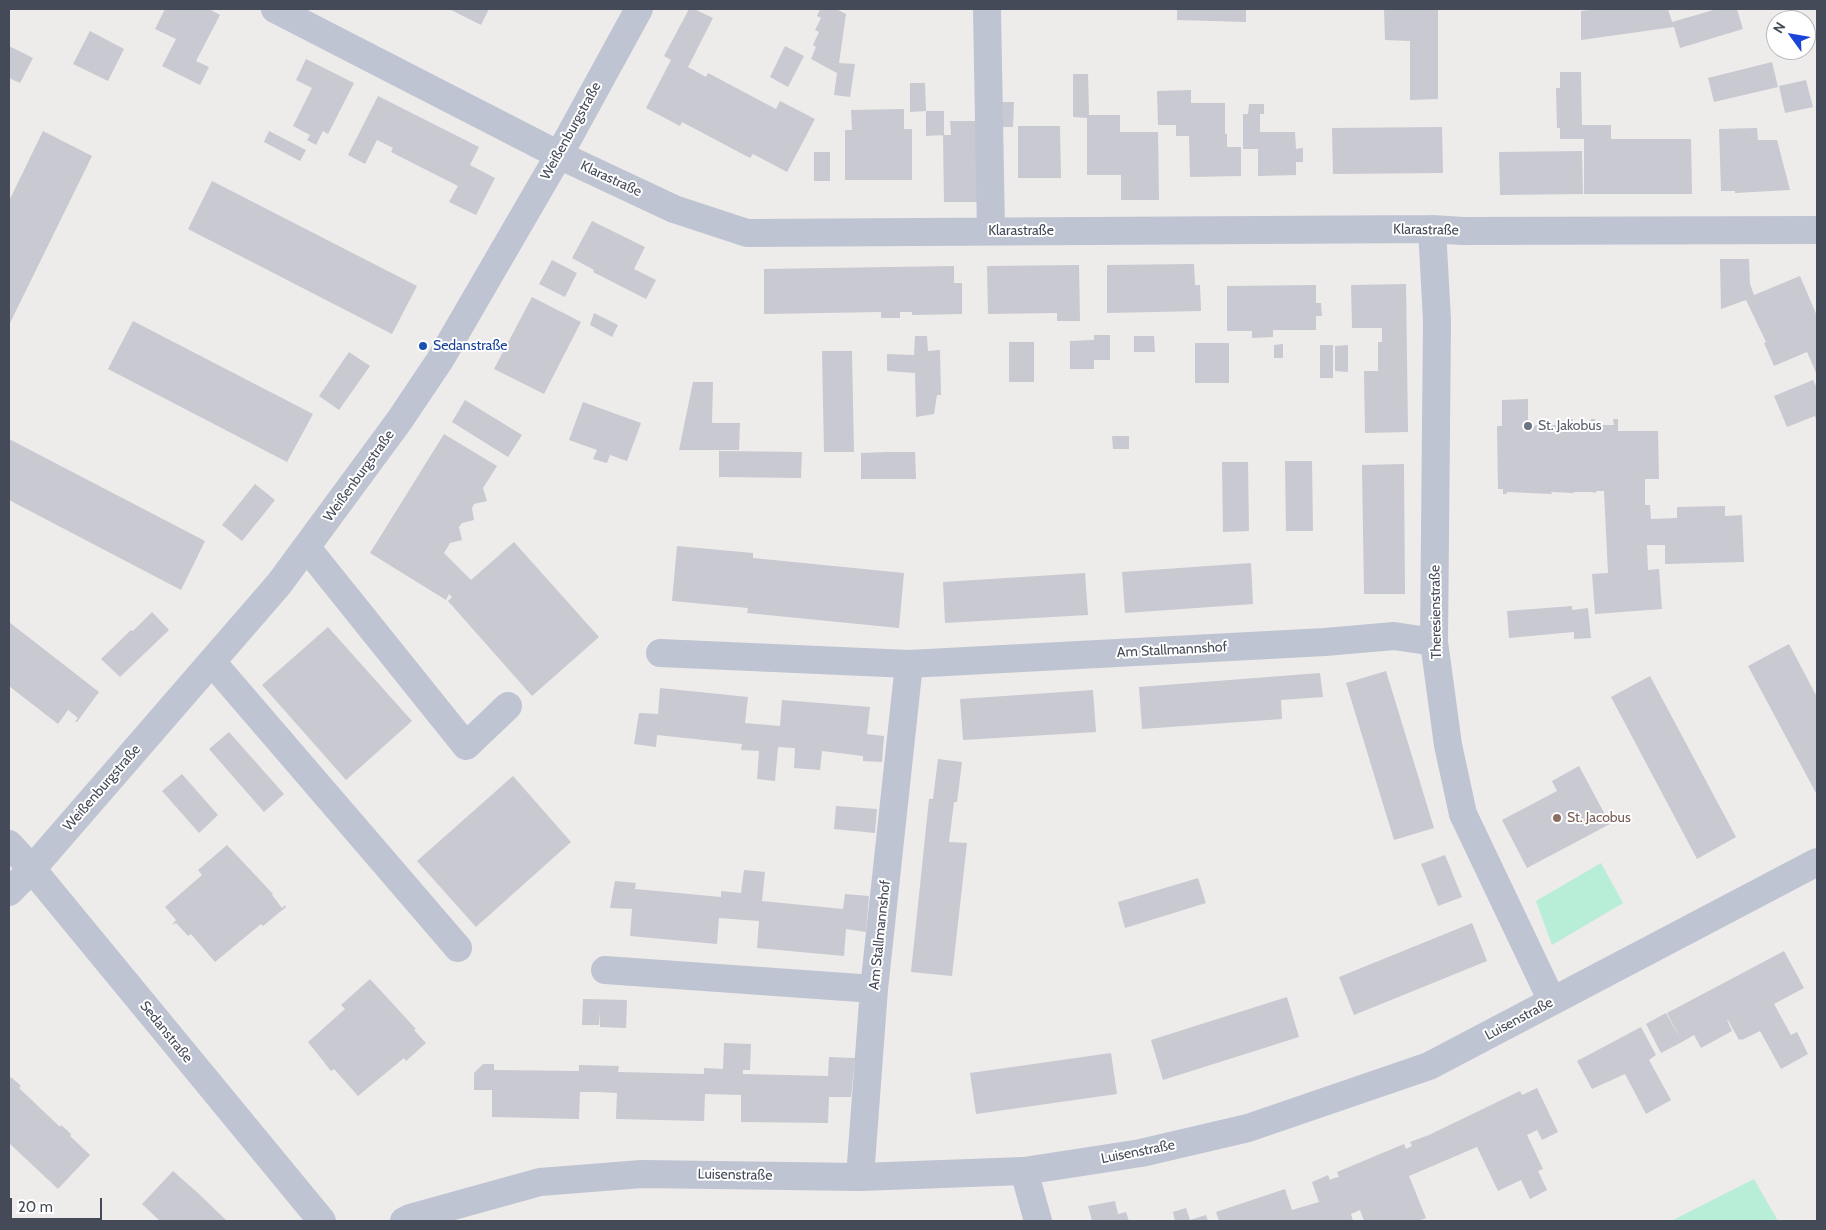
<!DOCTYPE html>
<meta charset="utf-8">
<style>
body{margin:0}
#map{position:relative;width:1826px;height:1230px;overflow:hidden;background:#eeebeb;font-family:Cabin,sans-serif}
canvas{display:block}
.frame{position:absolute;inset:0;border:10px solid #444a58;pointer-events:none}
.north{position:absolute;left:1766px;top:10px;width:50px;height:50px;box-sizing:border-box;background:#fff;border:1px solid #b4b7bc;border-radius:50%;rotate:302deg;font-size:14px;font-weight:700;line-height:20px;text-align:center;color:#444a58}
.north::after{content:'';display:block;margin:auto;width:18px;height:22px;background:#1b45d8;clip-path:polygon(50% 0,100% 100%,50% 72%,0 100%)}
.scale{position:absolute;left:10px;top:1198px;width:92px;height:22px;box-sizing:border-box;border:2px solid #444a58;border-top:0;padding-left:6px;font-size:15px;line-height:18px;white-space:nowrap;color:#444a58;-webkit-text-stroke:4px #fff;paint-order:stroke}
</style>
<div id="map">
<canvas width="1826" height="1230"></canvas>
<div class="frame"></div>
<div class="north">N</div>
<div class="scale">20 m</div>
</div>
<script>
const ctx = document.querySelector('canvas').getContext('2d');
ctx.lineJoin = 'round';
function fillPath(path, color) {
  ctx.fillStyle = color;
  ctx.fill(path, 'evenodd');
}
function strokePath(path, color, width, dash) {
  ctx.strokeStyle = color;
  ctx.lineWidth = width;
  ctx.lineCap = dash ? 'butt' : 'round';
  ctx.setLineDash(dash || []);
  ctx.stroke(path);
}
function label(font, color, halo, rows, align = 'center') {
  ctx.font = font + ' Cabin,sans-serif';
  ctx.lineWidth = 4;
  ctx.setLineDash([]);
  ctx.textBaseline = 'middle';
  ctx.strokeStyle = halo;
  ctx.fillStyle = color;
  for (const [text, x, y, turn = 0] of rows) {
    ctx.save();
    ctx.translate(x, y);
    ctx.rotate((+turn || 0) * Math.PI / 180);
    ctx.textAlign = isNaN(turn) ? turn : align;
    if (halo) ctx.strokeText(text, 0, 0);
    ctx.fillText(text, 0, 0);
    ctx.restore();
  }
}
fillPath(new Path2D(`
 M 1601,863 L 1623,903 L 1552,945 L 1536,901 Z
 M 1754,1179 L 1778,1221 L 1671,1221 Z`), '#b8edd8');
fillPath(new Path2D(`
 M 165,9 L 209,9 L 220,15 L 196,61 L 209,67 L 200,85 L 162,66 L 176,39 L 155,29 Z
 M 449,9 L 489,9 L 481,25 Z
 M 689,9 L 694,9 L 713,18 L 688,67 L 706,77 L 708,73 L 776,109 L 780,101 L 815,119 L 787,172 L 753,154 L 750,158 L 682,122 L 680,126 L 646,108 L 671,60 L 664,56 Z
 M 820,9 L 836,9 L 846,14 L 839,63 L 855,64 L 850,97 L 834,95 L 837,73 L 811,59 L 816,47 L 813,45 L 819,32 L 815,30 L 821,18 L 817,16 Z
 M 1177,9 L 1246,9 L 1246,22 L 1177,20 Z
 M 1384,9 L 1438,9 L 1438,99 L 1410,100 L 1410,41 L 1385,40 Z
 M 1601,9 L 1668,9 L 1672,22 L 1717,9 L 1737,9 L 1743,29 L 1680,48 L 1674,27 L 1581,40 L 1581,11 Z
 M 90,31 L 124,49 L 108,81 L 73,64 Z
 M 9,46 L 33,58 L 20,83 L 9,78 Z
 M 785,46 L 804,56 L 788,87 L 770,77 Z
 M 306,59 L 354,83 L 328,134 L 323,131 L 316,145 L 307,140 L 310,135 L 293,126 L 312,88 L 296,80 Z
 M 1772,62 L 1778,87 L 1714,102 L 1708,78 Z
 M 1560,72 L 1581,72 L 1582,125 L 1611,125 L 1611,139 L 1691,139 L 1692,194 L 1584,194 L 1584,139 L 1560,139 L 1560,128 L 1557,128 L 1556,88 L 1560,88 Z
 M 1073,74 L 1088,74 L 1089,115 L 1120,115 L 1120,132 L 1158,132 L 1159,200 L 1121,200 L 1121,175 L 1087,175 L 1087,118 L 1073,117 Z
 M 1806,80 L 1813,107 L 1785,113 L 1779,86 Z
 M 910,83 L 925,83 L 926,111 L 910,112 Z
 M 1191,90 L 1191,103 L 1225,103 L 1225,134 L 1227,134 L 1227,147 L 1241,147 L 1241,176 L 1190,177 L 1189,136 L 1176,136 L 1176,125 L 1158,125 L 1157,91 Z
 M 378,96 L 479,147 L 470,165 L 495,178 L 476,215 L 449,202 L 458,186 L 391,152 L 393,148 L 377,140 L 365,164 L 348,155 Z
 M 1000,102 L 1014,102 L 1013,127 L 1000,127 Z
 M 1249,104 L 1264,104 L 1264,114 L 1260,114 L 1260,132 L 1295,132 L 1296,149 L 1303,148 L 1303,162 L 1296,162 L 1296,175 L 1258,176 L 1258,149 L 1243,149 L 1243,114 L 1248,114 Z
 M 904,109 L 904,129 L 912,129 L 912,180 L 845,180 L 845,130 L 852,130 L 851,110 Z
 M 926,111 L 944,111 L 944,135 L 926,136 Z
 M 950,121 L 980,121 L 981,202 L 944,202 L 943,135 L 951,135 Z
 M 1018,126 L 1060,126 L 1061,178 L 1018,178 Z
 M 1442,127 L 1443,173 L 1333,174 L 1332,128 Z
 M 1757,128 L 1758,140 L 1777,140 L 1790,190 L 1735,193 L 1735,191 L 1721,191 L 1719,129 Z
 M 43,131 L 92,156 L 9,325 L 9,201 Z
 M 269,131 L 306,150 L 300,161 L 264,142 Z
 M 1582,151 L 1583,194 L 1500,195 L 1499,152 Z
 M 814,152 L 830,152 L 830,181 L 814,181 Z
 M 212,181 L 417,286 L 392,334 L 188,229 Z
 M 592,221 L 645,247 L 634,269 L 656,280 L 646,299 L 593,272 L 594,270 L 572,258 Z
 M 1720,259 L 1749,259 L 1750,284 L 1754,295 L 1800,276 L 1817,316 L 1817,375 L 1807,352 L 1774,366 L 1764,343 L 1766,342 L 1746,300 L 1721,309 Z
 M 552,260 L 577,273 L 565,297 L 539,284 Z
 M 1194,264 L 1195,285 L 1200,285 L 1201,311 L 1107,313 L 1107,265 Z
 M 1079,265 L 1080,321 L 1057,321 L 1057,313 L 988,314 L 987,266 Z
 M 954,266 L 954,283 L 962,283 L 962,314 L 912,315 L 912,312 L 900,312 L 900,318 L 881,318 L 881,312 L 764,314 L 764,269 Z
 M 1406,284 L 1408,432 L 1365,433 L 1364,371 L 1378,371 L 1378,342 L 1382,342 L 1382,328 L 1352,328 L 1351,285 Z
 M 1316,285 L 1316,303 L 1321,303 L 1322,316 L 1316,316 L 1316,330 L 1273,330 L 1273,337 L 1252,338 L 1252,331 L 1227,331 L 1227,286 Z
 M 532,297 L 581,322 L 544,394 L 494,369 Z
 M 594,313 L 618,325 L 612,337 L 590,325 Z
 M 133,321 L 313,414 L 287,462 L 108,369 Z
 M 1094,335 L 1110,335 L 1110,360 L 1094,360 L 1094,369 L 1070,369 L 1070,341 L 1094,340 Z
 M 915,336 L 927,336 L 928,351 L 940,350 L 941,395 L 937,395 L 934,414 L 916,417 L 915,373 L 887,371 L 887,354 L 914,355 Z
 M 1134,336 L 1154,336 L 1155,352 L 1134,352 Z
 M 1009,342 L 1034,342 L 1034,382 L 1009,382 Z
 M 1195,343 L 1229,343 L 1229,383 L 1195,383 Z
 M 1283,344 L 1283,358 L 1274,358 L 1274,345 Z
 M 1320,345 L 1333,345 L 1333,378 L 1320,378 Z
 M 1348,345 L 1348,372 L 1335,371 L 1335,346 Z
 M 822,351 L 852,351 L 854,452 L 824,452 Z
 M 349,352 L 370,366 L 339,410 L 319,396 Z
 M 1813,380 L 1817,388 L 1817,422 L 1815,416 L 1787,427 L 1774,396 Z
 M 693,382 L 713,382 L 712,423 L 740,423 L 739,450 L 679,450 Z
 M 1528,399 L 1528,426 L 1547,425 L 1547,420 L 1551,420 L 1550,425 L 1569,425 L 1569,419 L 1573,419 L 1573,425 L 1591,425 L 1591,419 L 1595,419 L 1595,425 L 1614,425 L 1613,419 L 1618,419 L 1618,431 L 1658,431 L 1659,479 L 1645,479 L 1645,505 L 1650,505 L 1651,519 L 1677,518 L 1677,507 L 1725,506 L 1725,516 L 1742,515 L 1744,562 L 1665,564 L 1665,545 L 1647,545 L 1648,570 L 1659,569 L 1662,609 L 1595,614 L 1592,574 L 1608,573 L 1604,491 L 1596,491 L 1596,493 L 1592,492 L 1574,492 L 1574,493 L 1551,492 L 1552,494 L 1507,492 L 1507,494 L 1503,494 L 1503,489 L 1498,489 L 1497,426 L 1502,426 L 1502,400 Z
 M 465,400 L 522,435 L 508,457 L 452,422 Z
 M 583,402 L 641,423 L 627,461 L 610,455 L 607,463 L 593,459 L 597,450 L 569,440 Z
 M 444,434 L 497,466 L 483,488 L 487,501 L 474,504 L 472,508 L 474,520 L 462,523 L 459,527 L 462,540 L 450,543 L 444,553 L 471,580 L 514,542 L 599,637 L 532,696 L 448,601 L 452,597 L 449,594 L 446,600 L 370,553 Z
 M 1112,436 L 1129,436 L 1129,449 L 1113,449 Z
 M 9,439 L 205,541 L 181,590 L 9,500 Z
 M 719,451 L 802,452 L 801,478 L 719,477 Z
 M 888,452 L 915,452 L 916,479 L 861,479 L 861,453 Z
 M 1285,461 L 1312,461 L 1313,531 L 1286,531 Z
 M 1222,462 L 1248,462 L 1249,531 L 1223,532 Z
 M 1404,464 L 1405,594 L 1364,594 L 1362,465 Z
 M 255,484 L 275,500 L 242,541 L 222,525 Z
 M 677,546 L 753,553 L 753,558 L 904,573 L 899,628 L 747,613 L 748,608 L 672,601 Z
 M 1251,563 L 1253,604 L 1125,613 L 1122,572 Z
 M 1085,573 L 1088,615 L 945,623 L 943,582 Z
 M 1572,606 L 1572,610 L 1588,608 L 1591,638 L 1574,639 L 1574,632 L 1509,638 L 1507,611 Z
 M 152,612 L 169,630 L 120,677 L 101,659 L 131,630 L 133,631 Z
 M 9,622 L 99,692 L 77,722 L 75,721 L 78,718 L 68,710 L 58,724 L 9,686 Z
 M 328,627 L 412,721 L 346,780 L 262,685 Z
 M 1789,644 L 1817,697 L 1817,795 L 1748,666 Z
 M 1386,671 L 1434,828 L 1394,840 L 1346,683 Z
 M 1320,673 L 1323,697 L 1281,700 L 1282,719 L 1142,729 L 1139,687 Z
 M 1650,676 L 1736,837 L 1697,859 L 1611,697 Z
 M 660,688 L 748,697 L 745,723 L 780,726 L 782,700 L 870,707 L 867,734 L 884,736 L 882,762 L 863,761 L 863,756 L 822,751 L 820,770 L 794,768 L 795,748 L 778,747 L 775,781 L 757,779 L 759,751 L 741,750 L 742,744 L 657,735 L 656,747 L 634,744 L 639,713 L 658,714 Z
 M 1093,690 L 1096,732 L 963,740 L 960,699 Z
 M 229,732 L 284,794 L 264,812 L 209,749 Z
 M 938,759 L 962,762 L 957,802 L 954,802 L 949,842 L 967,843 L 952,976 L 911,972 L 929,799 L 933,799 Z
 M 1579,766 L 1610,824 L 1527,868 L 1502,820 L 1557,791 L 1552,781 Z
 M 182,774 L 218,815 L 199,833 L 162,791 Z
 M 513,776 L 571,842 L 476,927 L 417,861 Z
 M 836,806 L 877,809 L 875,833 L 834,829 Z
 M 227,845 L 273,894 L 272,895 L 282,908 L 285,905 L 286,907 L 263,926 L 261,924 L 215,962 L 191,934 L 188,936 L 176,923 L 172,925 L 176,920 L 165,907 L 202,875 L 198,870 Z
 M 1445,855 L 1462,897 L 1438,906 L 1421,864 Z
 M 744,870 L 765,872 L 762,901 L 843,909 L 845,894 L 869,896 L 866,932 L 846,929 L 844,956 L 757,948 L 759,921 L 719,918 L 717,944 L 630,936 L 632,909 L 610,908 L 615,881 L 636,883 L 635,889 L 721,897 L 721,891 L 741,893 Z
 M 1198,878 L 1206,903 L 1125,928 L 1118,902 Z
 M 1472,923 L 1487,961 L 1354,1015 L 1339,977 Z
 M 1784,951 L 1804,988 L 1774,1004 L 1791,1035 L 1797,1032 L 1808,1054 L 1781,1069 L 1760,1031 L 1742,1040 L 1741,1039 L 1739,1040 L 1728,1020 L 1727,1020 L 1732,1031 L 1701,1048 L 1694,1035 L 1682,1042 L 1667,1013 Z
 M 370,979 L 416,1029 L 414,1030 L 426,1043 L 406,1061 L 404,1058 L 358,1096 L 334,1069 L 331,1071 L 308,1042 L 345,1009 L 341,1005 Z
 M 1287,997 L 1299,1037 L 1163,1080 L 1151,1040 Z
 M 583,999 L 627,1000 L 626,1028 L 600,1027 L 600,1012 L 599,1025 L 582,1025 Z
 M 1666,1013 L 1682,1042 L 1661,1053 L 1646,1024 Z
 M 1641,1027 L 1656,1055 L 1649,1060 L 1671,1100 L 1646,1114 L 1625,1074 L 1592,1089 L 1577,1061 Z
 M 724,1043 L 751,1044 L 750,1070 L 743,1070 L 743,1074 L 828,1076 L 829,1057 L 855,1058 L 851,1097 L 829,1097 L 828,1123 L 741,1122 L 741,1095 L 705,1094 L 704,1121 L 616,1119 L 617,1093 L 598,1092 L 580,1092 L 579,1119 L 536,1118 L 492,1117 L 492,1090 L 474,1090 L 474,1073 L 483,1064 L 494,1064 L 494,1070 L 579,1071 L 579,1065 L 619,1066 L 618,1072 L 704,1074 L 704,1068 L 723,1069 Z
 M 1111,1053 L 1117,1094 L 976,1114 L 970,1073 Z
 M 11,1077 L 21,1086 L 19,1088 L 60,1127 L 61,1125 L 71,1134 L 70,1136 L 90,1155 L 58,1189 L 9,1143 L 9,1080 Z
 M 1537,1088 L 1558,1132 L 1542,1140 L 1537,1130 L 1527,1135 L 1543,1169 L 1538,1171 L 1547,1190 L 1530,1199 L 1521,1180 L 1498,1191 L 1477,1147 L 1409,1176 L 1426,1218 L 1418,1221 L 1364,1221 L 1360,1210 L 1351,1214 L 1353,1221 L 1219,1221 L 1216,1212 L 1285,1189 L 1292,1210 L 1319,1202 L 1312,1182 L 1328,1175 L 1330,1180 L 1334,1178 L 1339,1177 L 1337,1172 L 1404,1144 L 1406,1149 L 1412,1146 L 1410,1142 L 1429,1135 L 1520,1091 L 1522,1095 Z
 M 173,1171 L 199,1194 L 227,1221 L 160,1221 L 142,1204 Z
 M 1115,1201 L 1118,1214 L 1126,1212 L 1129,1221 L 1092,1221 L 1088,1206 Z
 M 1186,1208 L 1190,1220 L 1206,1215 L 1208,1221 L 1175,1221 L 1173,1212 Z`), '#c8c9d1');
strokePath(new Path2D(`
 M 275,9 L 559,155 L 674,209 L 747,233 L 1432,229 L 1463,231 L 1817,230
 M 987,9 L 991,231
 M 1432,229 L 1437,320 L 1434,642 L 1448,745 L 1463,814 L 1552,1001
 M 307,548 L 466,746 L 508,706
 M 660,653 L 909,664
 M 212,662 L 458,948
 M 9,844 L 32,869 L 322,1221
 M 9,892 L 32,869 L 279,584 L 399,421 L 440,360 L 559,155 L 639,9
 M 605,970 L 874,989
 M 1024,1171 L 1038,1221
 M 860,1177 L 874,989 L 909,664 L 1325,642 L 1394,636 L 1434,642
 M 404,1221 L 410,1218 L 540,1182 L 642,1174 L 860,1177 L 1024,1171 L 1141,1153 L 1248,1128 L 1429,1066 L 1817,862`), '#bec4d1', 28);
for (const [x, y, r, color] of [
 [423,346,5,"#1a4fb4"],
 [1528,426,5,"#6b7280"],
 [1557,818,5,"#8d6e63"]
]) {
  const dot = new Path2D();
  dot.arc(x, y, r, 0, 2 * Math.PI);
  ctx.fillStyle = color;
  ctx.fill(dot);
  strokePath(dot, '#fff', 2);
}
label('14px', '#444a58', '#fff', [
 ["Weißenburgstraße",571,131,-61],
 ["Klarastraße",611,179,25],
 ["Klarastraße",1426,230,1],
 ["Klarastraße",1021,231],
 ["Weißenburgstraße",359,476,-54],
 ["Theresienstraße",1436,612,-91],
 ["Am Stallmannshof",1172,650,-3],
 ["Weißenburgstraße",102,788,-49],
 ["Am Stallmannshof",880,935,-84],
 ["Luisenstraße",1519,1019,-28],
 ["Sedanstraße",166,1032,51],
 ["Luisenstraße",1138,1152,-11],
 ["Luisenstraße",735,1175,1]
]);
label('14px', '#164399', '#fff', [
 ["Sedanstraße",433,346]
], 'left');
label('14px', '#5b616d', '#fff', [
 ["St. Jakobus",1538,426]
], 'left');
label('14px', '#785e54', '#fff', [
 ["St. Jacobus",1567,818]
], 'left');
</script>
